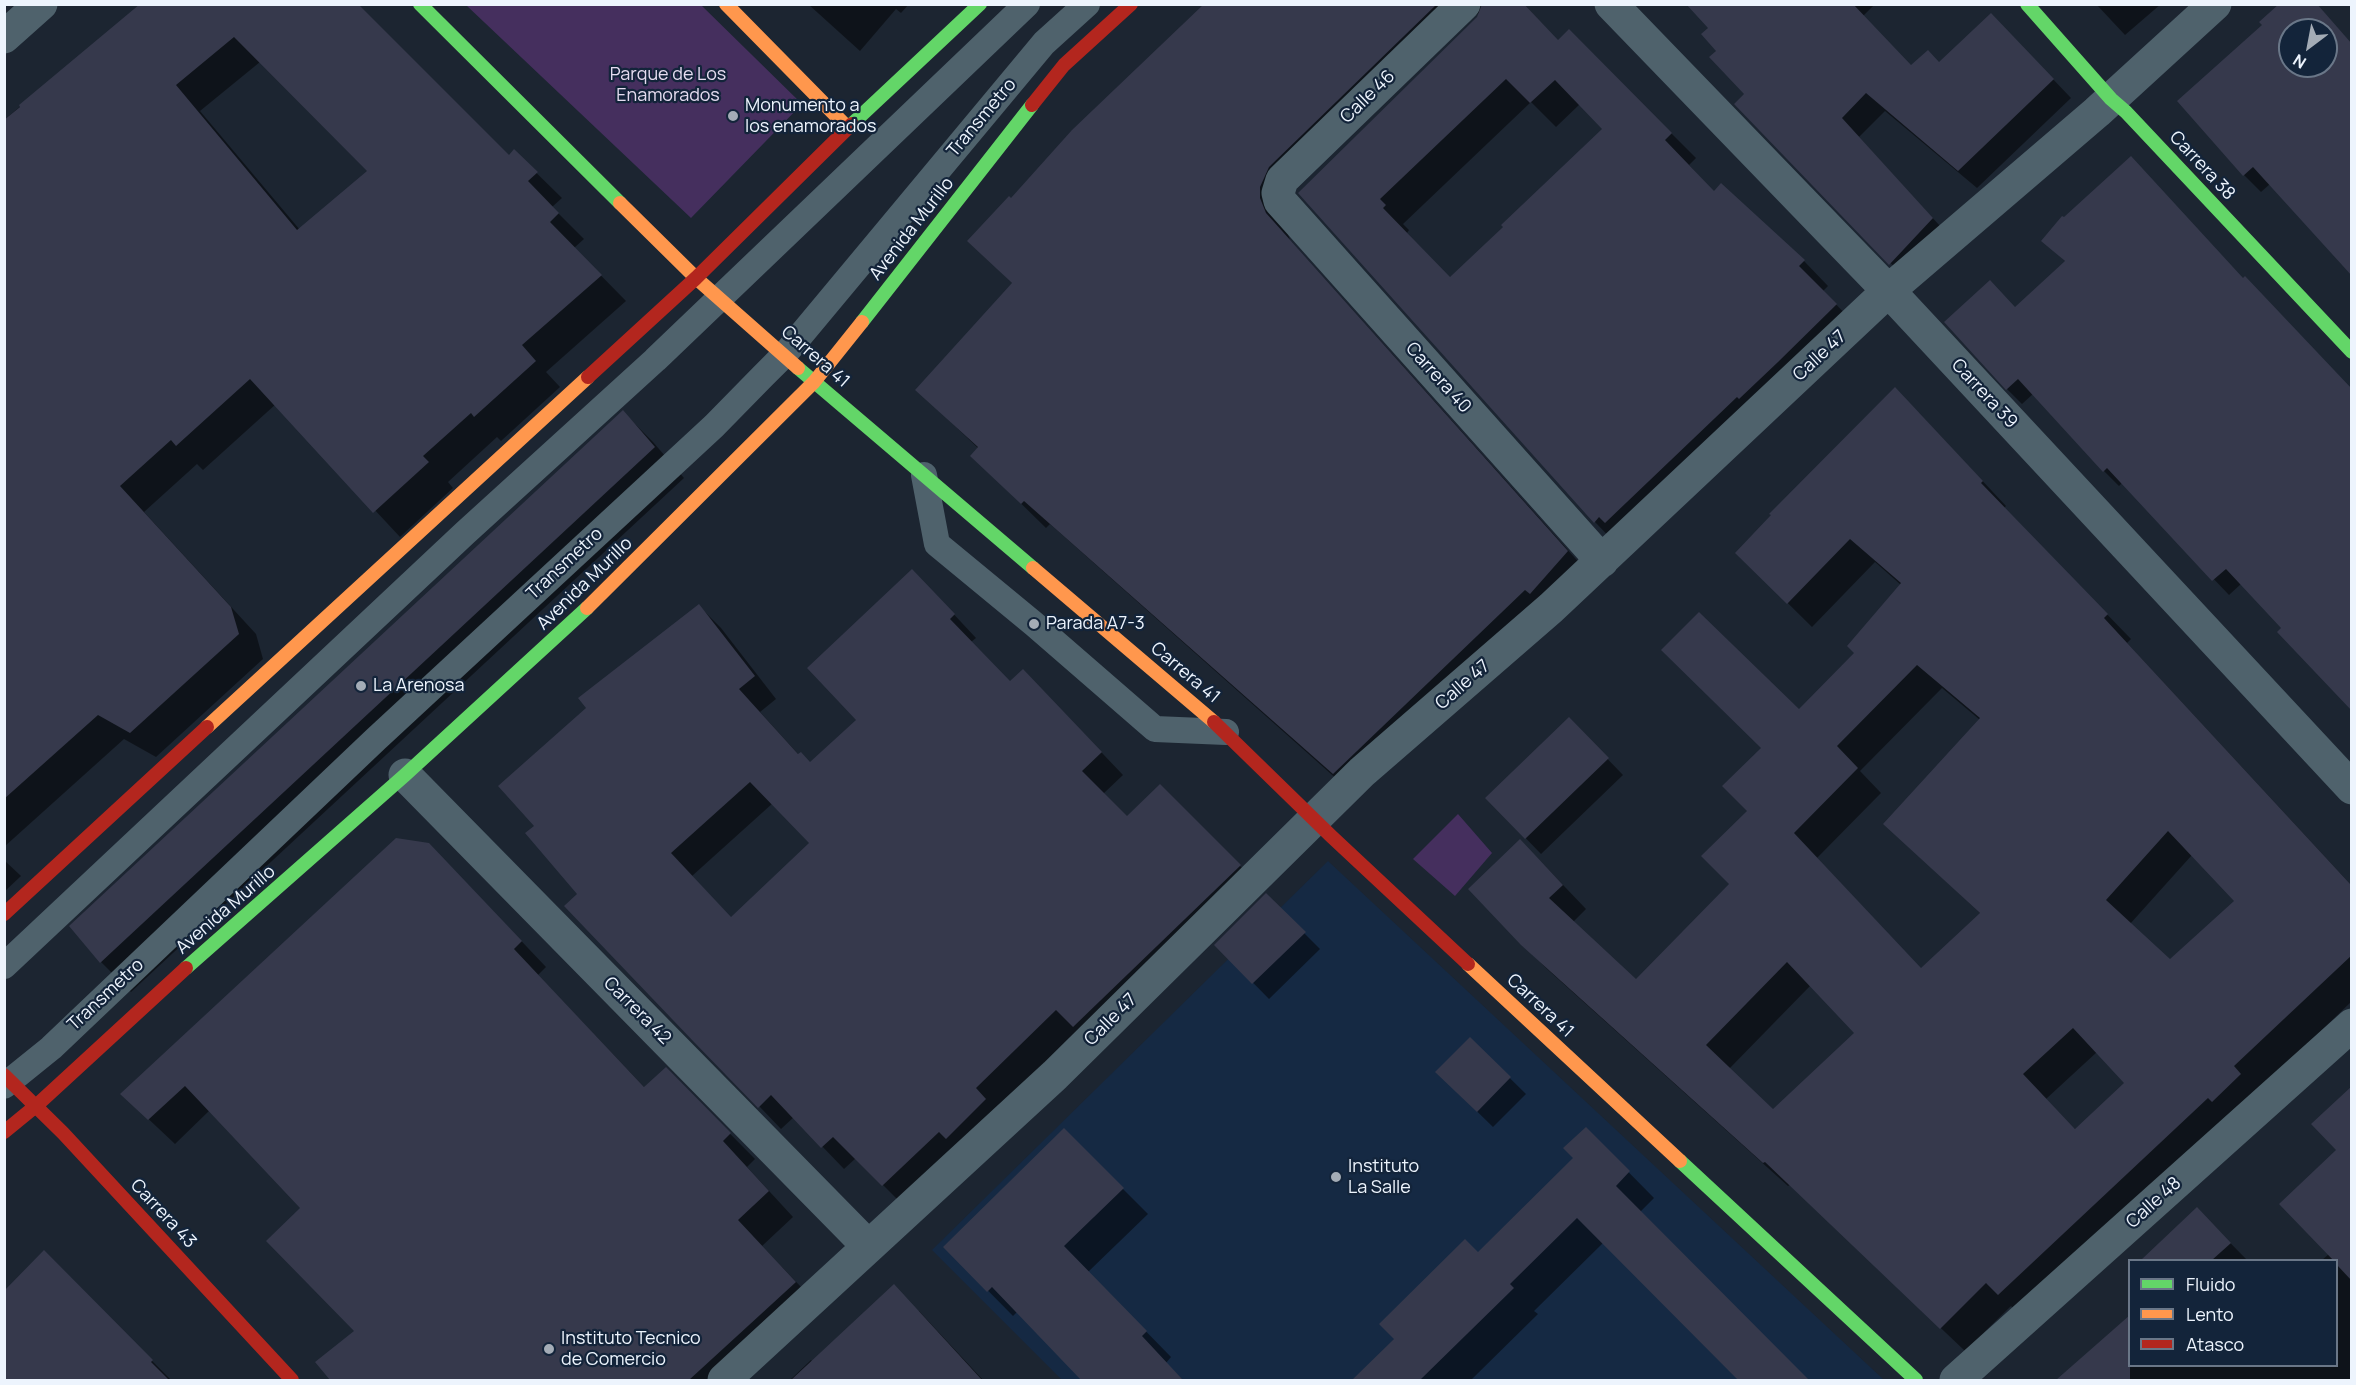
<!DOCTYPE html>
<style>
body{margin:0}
#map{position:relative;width:2356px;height:1385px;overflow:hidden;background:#1c2531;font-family:Manrope,sans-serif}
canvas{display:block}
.frame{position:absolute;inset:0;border:6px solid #edf4fd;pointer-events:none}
.legend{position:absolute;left:2128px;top:1259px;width:210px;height:108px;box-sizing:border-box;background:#13243a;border:2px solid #6a7788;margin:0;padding:8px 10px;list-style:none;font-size:18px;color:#edf4fd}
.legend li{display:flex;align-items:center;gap:12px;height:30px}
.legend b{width:30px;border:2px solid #6a7788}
.north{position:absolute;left:2278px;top:18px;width:60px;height:60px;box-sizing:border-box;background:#13243a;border:2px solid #6a7788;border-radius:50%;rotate:212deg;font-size:16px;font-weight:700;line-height:24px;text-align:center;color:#edf4fd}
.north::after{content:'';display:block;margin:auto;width:21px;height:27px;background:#a4acb6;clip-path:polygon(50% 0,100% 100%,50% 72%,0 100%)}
</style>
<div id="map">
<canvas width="2356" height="1385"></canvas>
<div class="frame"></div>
<ul class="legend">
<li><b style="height:8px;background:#63d668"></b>Fluido</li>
<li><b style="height:8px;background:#ff974d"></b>Lento</li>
<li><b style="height:8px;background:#b3261e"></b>Atasco</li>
</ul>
<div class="north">N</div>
</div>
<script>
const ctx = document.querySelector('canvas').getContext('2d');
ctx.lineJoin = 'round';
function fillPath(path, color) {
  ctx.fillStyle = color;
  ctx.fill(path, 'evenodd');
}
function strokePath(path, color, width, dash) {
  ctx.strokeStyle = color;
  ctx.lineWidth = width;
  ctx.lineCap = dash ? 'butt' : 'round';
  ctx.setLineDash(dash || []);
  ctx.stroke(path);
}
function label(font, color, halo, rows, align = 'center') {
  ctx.font = font + ' Manrope,sans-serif';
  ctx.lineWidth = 4.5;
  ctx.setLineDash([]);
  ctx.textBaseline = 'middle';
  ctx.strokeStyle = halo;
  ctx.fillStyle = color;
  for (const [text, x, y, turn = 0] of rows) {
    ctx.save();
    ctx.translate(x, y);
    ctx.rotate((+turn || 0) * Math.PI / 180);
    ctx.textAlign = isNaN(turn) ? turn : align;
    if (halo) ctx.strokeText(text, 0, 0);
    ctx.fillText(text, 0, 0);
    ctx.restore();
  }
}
fillPath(new Path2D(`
 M 1328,861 L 1884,1380 L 1062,1380 L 932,1250 Z`), '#152943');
fillPath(new Path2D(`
 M 466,5 L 701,5 L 802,104 L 691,218 Z
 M 1458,814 L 1492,853 L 1455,896 L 1413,859 Z`), '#452f5e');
fillPath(new Path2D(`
 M 143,4 L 356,4 L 509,156 L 514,151 L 562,198 L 552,207 L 584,239 L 574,248 L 626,301 L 546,372 L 560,387 L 501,441 L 497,437 L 448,482 L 453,488 L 400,537 L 276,404 L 203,470 L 197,464 L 144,512 L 256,634 L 263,659 L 156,757 L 124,739 L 4,847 L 4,120 ZM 260,62 L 370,171 L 300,230 L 200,111 Z
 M 808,4 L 909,4 L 901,13 L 896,9 L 860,51 Z
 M 1206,4 L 1524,4 L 1558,41 L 1569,31 L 1696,158 L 1689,165 L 1715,193 L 1721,186 L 1804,261 L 1828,286 L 1823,291 L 1860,329 L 1619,547 L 1595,522 L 1300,193 L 1479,18 L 1482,11 L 1476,15 L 1293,191 L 1284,223 L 1290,240 L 1592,577 L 1358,798 L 1050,524 L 1046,528 L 997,480 L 979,449 L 917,390 L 1013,284 L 969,241 ZM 1531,102 L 1556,127 L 1580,104 L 1604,129 L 1450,279 L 1407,233 L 1409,230 L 1403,224 Z
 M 1688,4 L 1875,4 L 1863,16 L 1912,67 L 1939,64 L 2009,33 L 2071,98 L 1977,188 L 1885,111 L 1859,137 L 1950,237 L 1909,282 L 1736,104 L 1746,94 L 1718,51 L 1710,28 Z
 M 2096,4 L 2161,4 L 2125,35 Z
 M 2281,4 L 2352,44 L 2270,184 L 2261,192 L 2244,175 L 2264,25 ZM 2290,30 L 2326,30 L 2326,66 L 2290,66 Z
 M 2062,218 L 2283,628 L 2241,584 L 2229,595 L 2122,483 L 2119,486 L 2104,471 L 2033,394 L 2022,404 L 2007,389 L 2016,309 L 2066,262 L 2043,241 Z
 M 623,412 L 653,442 L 684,478 L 131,992 L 101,962 Z
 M 1919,413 L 2006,506 L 2004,508 L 2131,639 L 2127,643 L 2352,886 L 2352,1001 L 2023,1318 L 2011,1306 L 1965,1351 L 1790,1185 L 1788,1186 L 1547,969 L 1522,944 L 1544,865 L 1586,909 L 1573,922 L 1636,981 L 1731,884 L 1749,811 L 1799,711 L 1856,653 L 1901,585 L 1875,562 L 1812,627 L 1737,553 ZM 1942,688 L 1980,720 L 1885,824 L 1981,914 L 1921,969 L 1817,858 L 1881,793 L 1860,771 ZM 2192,855 L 2236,901 L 2170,961 L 2130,924 ZM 1811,985 L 1856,1033 L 1773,1111 L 1729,1069 ZM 2097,1052 L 2126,1083 L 2076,1130 L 2046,1099 Z
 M 934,593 L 976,638 L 971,642 L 1010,683 L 1045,693 L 1123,775 L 1103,794 L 1127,818 L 1160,786 L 1262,888 L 905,1207 L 856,1158 L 844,1169 L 794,1117 L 781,1129 L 759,1106 L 579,894 L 536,826 L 699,606 L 721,628 L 776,699 L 760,712 L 799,755 L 810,763 L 858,720 ZM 773,803 L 811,843 L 732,919 L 692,876 Z
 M 1569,719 L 1623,775 L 1541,854 L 1487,798 Z
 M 4,860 L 21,876 L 4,892 Z
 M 454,870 L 546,967 L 538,975 L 645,1088 L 666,1069 L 755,1159 L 747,1167 L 793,1217 L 762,1246 L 821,1308 L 728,1380 L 332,1380 L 317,1362 L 356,1331 L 302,1208 L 210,1110 L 175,1144 L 123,1095 Z
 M 1266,895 L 1320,949 L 1269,999 L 1216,945 Z
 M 1470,1039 L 1526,1094 L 1493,1127 L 1453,1088 Z
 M 2352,1089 L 2352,1380 L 2058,1380 L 2130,1317 L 2130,1366 L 2336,1366 L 2336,1260 L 2322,1260 L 2329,1254 L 2338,1150 Z
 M 1586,1129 L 1654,1198 L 1640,1212 L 1807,1380 L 1740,1380 L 1603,1243 L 1534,1311 L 1538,1314 L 1471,1380 L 1354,1380 L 1478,1254 L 1575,1158 Z
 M 1064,1130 L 1148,1214 L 1088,1272 L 1171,1357 L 1166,1363 L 1183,1380 L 1083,1380 L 1017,1312 L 1013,1316 L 945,1247 Z
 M 2197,1209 L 2247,1260 L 2143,1260 Z
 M 44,1252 L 171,1380 L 4,1380 L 4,1301 Z
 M 919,1311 L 983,1380 L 790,1380 L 811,1360 L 813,1362 Z`), '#0007');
fillPath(new Path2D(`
 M 140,4 L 358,4 L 509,155 L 514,149 L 538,172 L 528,181 L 559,213 L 550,222 L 602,275 L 522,345 L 536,361 L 474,417 L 471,413 L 423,456 L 429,462 L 373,513 L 250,379 L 176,446 L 171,440 L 120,486 L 231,607 L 239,634 L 130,733 L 98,715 L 4,799 L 4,120 L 20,107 L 19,105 ZM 234,37 L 367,171 L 297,230 L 176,85 Z
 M 1204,4 L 1437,4 L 1269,167 L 1260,187 L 1260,198 L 1266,213 L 1568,551 L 1530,594 L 1525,590 L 1333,774 L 1024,501 L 1021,504 L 970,456 L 978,447 L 915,390 L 1012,283 L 967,241 L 1009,196 L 1011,198 L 1072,130 Z
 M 1482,4 L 1524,4 L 1558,40 L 1569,29 L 1672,133 L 1665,140 L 1714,191 L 1721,183 L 1805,260 L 1799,266 L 1837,304 L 1778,362 L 1739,399 L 1737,397 L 1605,523 L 1599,517 L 1594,523 L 1298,193 L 1477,17 ZM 1506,79 L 1530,103 L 1555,80 L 1602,129 L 1501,225 L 1503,227 L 1450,277 L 1383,208 L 1386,205 L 1380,199 Z
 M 1686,4 L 1853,4 L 1911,65 L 1928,50 L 1939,62 L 1991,13 L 2054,79 L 1958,171 L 1866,93 L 1842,118 L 1933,218 L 1889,265 L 1734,104 L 1744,94 L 1709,57 L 1716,51 L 1701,34 L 1708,28 Z
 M 2279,4 L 2317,4 L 2352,44 L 2352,276 L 2253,167 L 2243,176 L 2177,101 L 2262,25 L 2259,22 ZM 2290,30 L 2326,30 L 2326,66 L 2290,66 Z
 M 2131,156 L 2243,278 L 2245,276 L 2352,389 L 2352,711 L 2277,632 L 2281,628 L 2226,569 L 2212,581 L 2107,468 L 2103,472 L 2018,379 L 2006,390 L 1944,322 L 1990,280 L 2015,307 L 2065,261 L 2041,241 L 2062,216 L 2064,217 Z
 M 1895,387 L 1983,481 L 1981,483 L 2108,614 L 2104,618 L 2352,886 L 2352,955 L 2234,1066 L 2241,1074 L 2212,1102 L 2208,1098 L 1998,1295 L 1986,1283 L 1940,1329 L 1765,1162 L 1763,1163 L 1521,945 L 1468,889 L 1520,839 L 1563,885 L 1549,898 L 1636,979 L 1729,884 L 1701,856 L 1747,811 L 1722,786 L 1761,748 L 1661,650 L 1699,612 L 1799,709 L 1854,653 L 1847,646 L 1901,583 L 1850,539 L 1787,604 L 1735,553 L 1771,515 L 1769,514 ZM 1917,665 L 1980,718 L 1883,824 L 1980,913 L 1921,968 L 1794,833 L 1858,768 L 1837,746 ZM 2168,831 L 2234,901 L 2170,959 L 2106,900 ZM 1787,962 L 1854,1033 L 1773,1109 L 1706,1045 ZM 2073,1028 L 2124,1083 L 2075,1129 L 2023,1074 Z
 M 623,410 L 655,447 L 100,963 L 69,926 Z
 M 912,569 L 955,614 L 950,619 L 1010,681 L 1023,669 L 1102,752 L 1082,771 L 1127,816 L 1160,784 L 1241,865 L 1073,1027 L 1056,1010 L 976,1088 L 986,1099 L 946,1139 L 939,1132 L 882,1186 L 833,1137 L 821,1148 L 771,1095 L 758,1108 L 693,1041 L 564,906 L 577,894 L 525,833 L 534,826 L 498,786 L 586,708 L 578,698 L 699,604 L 755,676 L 739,689 L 798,754 L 801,752 L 810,762 L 856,720 L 807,668 ZM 750,782 L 809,843 L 731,917 L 671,853 Z
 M 1569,717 L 1609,758 L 1525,839 L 1485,798 Z
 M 396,838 L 429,843 L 522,941 L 514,949 L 644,1087 L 666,1067 L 731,1133 L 723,1141 L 769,1191 L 738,1220 L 796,1282 L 689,1380 L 330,1380 L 315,1362 L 354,1331 L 266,1241 L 300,1208 L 185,1086 L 148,1120 L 120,1094 Z
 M 1266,893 L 1306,932 L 1252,984 L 1214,945 Z
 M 1470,1037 L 1511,1077 L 1477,1112 L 1435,1072 Z
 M 2352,1086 L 2352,1281 L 2337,1265 L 2337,1260 L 2333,1260 L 2279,1204 L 2336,1150 L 2311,1124 Z
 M 1586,1127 L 1630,1171 L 1616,1186 L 1809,1380 L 1738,1380 L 1577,1218 L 1510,1284 L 1514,1288 L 1420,1380 L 1352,1380 L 1394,1339 L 1379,1324 L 1465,1239 L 1478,1252 L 1573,1158 L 1563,1148 Z
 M 1064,1128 L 1124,1188 L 1064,1246 L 1147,1331 L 1142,1336 L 1183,1380 L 1081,1380 L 992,1287 L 987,1292 L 943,1247 Z
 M 2197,1207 L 2231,1243 L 2212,1260 L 2141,1260 Z
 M 44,1250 L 153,1360 L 151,1362 L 169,1380 L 4,1380 L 4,1291 Z
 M 894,1284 L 982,1380 L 791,1380 Z
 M 2130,1315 L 2130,1380 L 2056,1380 Z`), '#36394c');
strokePath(new Path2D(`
 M 924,475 L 937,544 L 1034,624 L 1155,729 L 1226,732
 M 4,966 L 465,533 L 655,360 L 1027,4
 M 4,1086 L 51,1048 L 376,739 L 714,426 L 763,376 L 785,354 L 1044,43 L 1087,4`), '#4f626c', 26);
strokePath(new Path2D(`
 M 1464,4 L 1282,180 L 1278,193 L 1280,201 L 1602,561
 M 1611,4 L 1901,304 L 2352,788
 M 4,37 L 41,4
 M 405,775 L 868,1246
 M 724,1380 L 1055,1075 L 1362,772 L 1551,608 L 1888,291 L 2097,112 L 2215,4
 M 1956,1380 L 2352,1025`), '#4f626c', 33);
strokePath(new Path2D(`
 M 420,4 L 620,203
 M 2027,4 L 2111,99 L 2126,112 L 2352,352
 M 852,124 L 980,4
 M 862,322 L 1032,105
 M 798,368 L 1033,568
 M 186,968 L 405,775 L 587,608
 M 1680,1161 L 1916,1380`), '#63d668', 14);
strokePath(new Path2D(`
 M 726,4 L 848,128
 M 620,203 L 696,278 L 798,368
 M 1033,568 L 1214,722
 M 587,608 L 814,382 L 862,322
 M 207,727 L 588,377
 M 1468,964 L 1680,1161`), '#ff974d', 14);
strokePath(new Path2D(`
 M 1032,105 L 1064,65 L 1131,4
 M 588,377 L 696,278 L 852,124
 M 1214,722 L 1331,836 L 1468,964
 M 4,914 L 207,727
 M 4,1075 L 63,1133 L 292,1380
 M 4,1132 L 37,1105 L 186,968`), '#b3261e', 14);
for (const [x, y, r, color] of [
 [733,116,6,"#a4acb6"],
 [1034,624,6,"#a4acb6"],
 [361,686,6,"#a4acb6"],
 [1336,1177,6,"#a4acb6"],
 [549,1349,6,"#a4acb6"]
]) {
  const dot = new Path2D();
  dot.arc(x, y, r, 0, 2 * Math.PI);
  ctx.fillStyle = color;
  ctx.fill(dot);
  strokePath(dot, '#13243a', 2);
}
label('18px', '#e5dcf0', '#13243a', [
 ["Parque de Los",668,75],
 ["Enamorados",668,96]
]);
label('18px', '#edf4fd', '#13243a', [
 ["Calle 46",1368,97,-44],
 ["Transmetro",982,118,-50],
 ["Carrera 38",2202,166,47],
 ["Avenida Murillo",912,229,-52],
 ["Calle 47",1820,356,-43],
 ["Carrera 41",815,357,41],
 ["Carrera 40",1438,378,48],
 ["Carrera 39",1984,394,47],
 ["Transmetro",565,564,-43],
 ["Avenida Murillo",585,584,-44],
 ["Carrera 41",1185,673,40],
 ["Calle 47",1463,685,-41],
 ["Avenida Murillo",226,910,-41],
 ["Transmetro",106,995,-43],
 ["Carrera 41",1540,1006,43],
 ["Carrera 42",637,1011,45],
 ["Calle 47",1111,1020,-45],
 ["Calle 48",2154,1203,-42],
 ["Carrera 43",163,1214,47]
]);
label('18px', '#edf4fd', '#13243a', [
 ["Monumento a",745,106],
 ["los enamorados",745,127],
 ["Parada A7-3",1046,624],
 ["La Arenosa",373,686],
 ["Instituto",1348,1167],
 ["La Salle",1348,1188],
 ["Instituto Tecnico",561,1339],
 ["de Comercio",561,1360]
], 'left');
</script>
